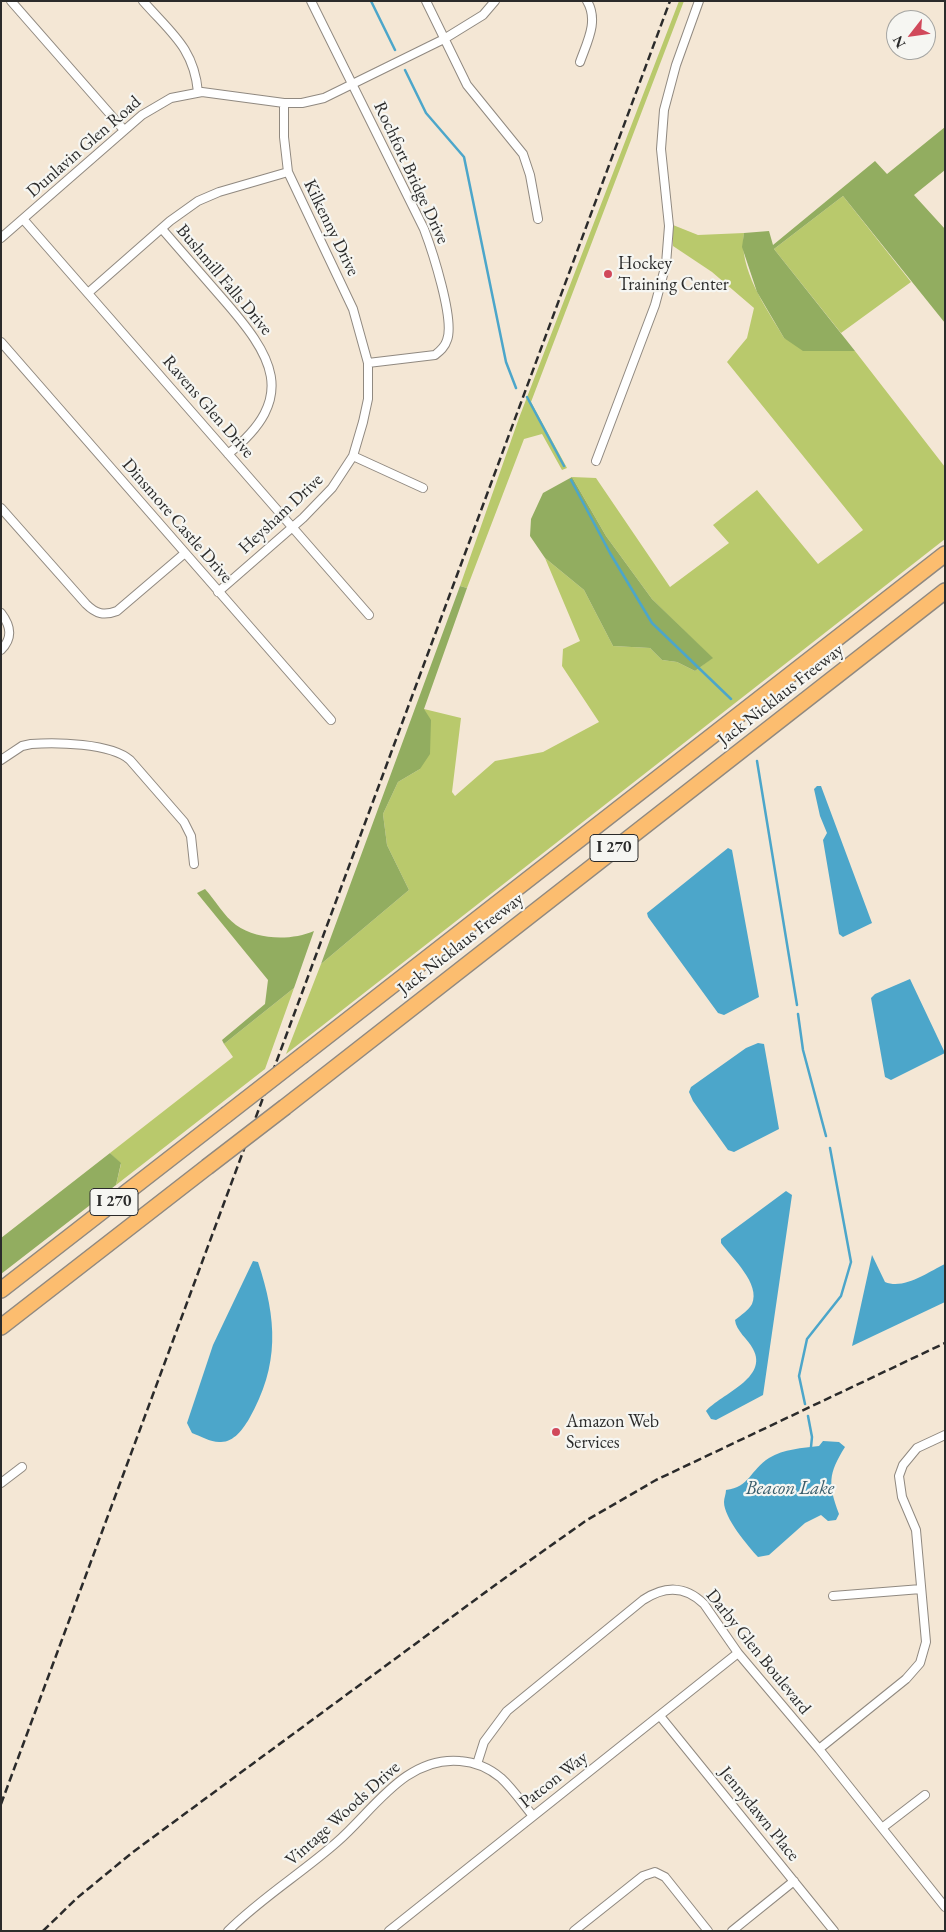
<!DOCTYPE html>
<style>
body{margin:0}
#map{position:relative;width:946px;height:1932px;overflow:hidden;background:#f4e7d5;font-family:"EB Garamond",serif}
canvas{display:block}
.frame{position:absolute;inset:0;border:2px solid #2b2b2b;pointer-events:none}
.north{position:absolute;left:886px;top:10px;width:50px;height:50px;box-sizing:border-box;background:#f6f6f2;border:1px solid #a5a5a2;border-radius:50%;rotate:240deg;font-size:14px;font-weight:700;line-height:20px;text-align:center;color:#2b2b2b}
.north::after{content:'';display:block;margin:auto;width:18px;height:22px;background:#d1495b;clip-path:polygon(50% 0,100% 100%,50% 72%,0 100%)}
</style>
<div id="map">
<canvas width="946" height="1932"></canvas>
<div class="frame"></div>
<div class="north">N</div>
</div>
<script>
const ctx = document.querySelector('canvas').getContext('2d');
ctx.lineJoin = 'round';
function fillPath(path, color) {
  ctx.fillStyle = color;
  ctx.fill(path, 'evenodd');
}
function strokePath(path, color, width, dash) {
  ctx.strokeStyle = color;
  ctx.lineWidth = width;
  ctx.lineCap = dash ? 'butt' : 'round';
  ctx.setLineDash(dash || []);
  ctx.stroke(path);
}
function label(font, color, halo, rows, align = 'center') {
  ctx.font = font + ' "EB Garamond",serif';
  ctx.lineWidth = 4.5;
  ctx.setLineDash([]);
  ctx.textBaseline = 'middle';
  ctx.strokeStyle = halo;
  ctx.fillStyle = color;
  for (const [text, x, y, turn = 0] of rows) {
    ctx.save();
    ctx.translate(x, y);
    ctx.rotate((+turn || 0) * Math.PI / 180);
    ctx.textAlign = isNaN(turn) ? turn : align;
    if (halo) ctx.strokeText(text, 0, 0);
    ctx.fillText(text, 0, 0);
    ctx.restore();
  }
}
fillPath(new Path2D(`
 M 679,1 L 684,1 L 531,402 L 567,468 L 562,470 L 542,434 L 524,439 L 467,588 L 460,586 L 519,418 Z
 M 843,196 L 911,282 L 841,333 L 774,249 Z
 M 673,225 L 698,235 L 744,233 C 738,269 766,307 784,338 L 827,351 L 855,351 L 945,467 L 945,539 L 286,1054 L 321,964 L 409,890 L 387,845 L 383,814 L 398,782 L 420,769 L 424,709 L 461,718 L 452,792 L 455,796 L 495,761 L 543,752 L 599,722 L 562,666 L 563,649 L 580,641 L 545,558 L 584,590 L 613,646 L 650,648 L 662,660 L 677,662 L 695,671 L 712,658 L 652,599 L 606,536 L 572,477 L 596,478 L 670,587 L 729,543 L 713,525 L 757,490 L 818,564 L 863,530 L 727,362 L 747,338 L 754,308 L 712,272 L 673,246 Z
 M 294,988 L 265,1069 L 116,1185 L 121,1164 L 110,1153 L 233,1057 L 224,1044 Z`), '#b9c96c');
fillPath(new Path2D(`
 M 945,127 L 945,170 L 914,195 L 945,229 L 945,323 L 843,196 L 774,249 L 855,351 L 803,351 L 784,338 L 757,292 L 742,247 L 744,233 L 769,231 L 773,245 L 875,161 L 887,174 Z
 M 572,477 L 606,536 L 652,599 L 713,658 L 695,671 L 677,662 L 662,660 L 650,648 L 613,646 L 584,590 L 545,558 L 530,536 L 531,519 L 543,493 Z
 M 460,586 L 467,588 L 424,709 L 431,720 L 430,754 L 420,769 L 398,782 L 383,814 L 387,845 L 409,890 L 321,964 Z
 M 205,889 C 215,900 224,916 236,925 C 257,940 291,941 314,931 L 294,988 L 224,1044 L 222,1040 L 265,1004 L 268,980 L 197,893 Z
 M 110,1153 L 121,1163 L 116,1185 L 1,1274 L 1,1238 Z`), '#92ad60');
fillPath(new Path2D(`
 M 817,786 L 821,786 L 872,923 L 843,937 L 839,934 L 823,840 L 827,833 L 820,816 L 814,789 Z
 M 728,848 L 732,850 L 759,997 L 724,1015 L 718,1013 L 648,917 L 647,913 Z
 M 910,979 L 945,1053 L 891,1080 L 885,1077 L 871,998 L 875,994 Z
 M 758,1043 L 764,1044 L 779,1129 L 734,1152 L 728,1150 L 693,1101 L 689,1092 L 691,1087 L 746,1048 Z
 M 786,1191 L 792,1195 L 763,1395 L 716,1420 L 711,1419 L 706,1411 C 721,1394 769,1378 753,1349 C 748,1339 736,1331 735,1320 C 741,1315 748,1311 752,1304 C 761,1284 732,1258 721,1243 L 721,1239 Z
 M 872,1255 L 885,1282 C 904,1290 928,1272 945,1264 L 945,1302 L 852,1346 Z
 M 253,1261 L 258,1262 C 277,1319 280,1365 249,1419 C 243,1429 234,1442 221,1442 C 212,1443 200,1436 192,1433 L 187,1423 L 213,1345 Z
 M 823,1441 L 839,1442 L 845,1447 C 828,1474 828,1484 839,1514 L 836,1520 L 828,1521 L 821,1515 L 805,1523 L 769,1555 L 758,1557 C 748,1546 724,1518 724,1502 C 724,1498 726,1494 726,1490 C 750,1487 750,1470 769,1458 C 784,1449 802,1448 819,1446 Z`), '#4ca6ca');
strokePath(new Path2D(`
 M 371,1 L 395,50
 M 405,70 L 426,113 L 464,157 L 506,362 L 516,388
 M 527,397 L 564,466
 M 571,480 L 610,553 L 652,623 L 731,699
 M 757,761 L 797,1005
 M 798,1014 L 803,1050 L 826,1136
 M 805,1404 L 799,1376 L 807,1339 L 841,1296 L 851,1262 L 830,1148
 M 808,1416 L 812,1437 L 811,1447`), '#4ca6ca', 2.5);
const minor = new Path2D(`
 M 11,1 L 124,130
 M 143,1 C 171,33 194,48 198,92
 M 311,1 L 424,229 C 432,250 455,320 447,340 C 445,347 440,351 435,355 L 368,363
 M 426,1 L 467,85 L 523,154 L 530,175 L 538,219
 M 580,62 C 587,42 599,21 587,1
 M 23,219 L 369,615
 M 162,229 C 182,252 202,275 222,298 C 272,355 300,397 228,454
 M 1,238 L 142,115 L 171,98 L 202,92 L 284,103 L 302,103 L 324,98 L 444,39 L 483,15 L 495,1
 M 88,293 L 170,221 L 198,201 L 219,192 L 288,172
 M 1,342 L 331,720
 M 353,456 L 423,488
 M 596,461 L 655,305 L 666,264 L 669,226 L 661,149 L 664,110 L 676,65 L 699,1
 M 1,508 L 86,604 C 96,614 104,616 117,611 L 185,553
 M 218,592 L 303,518 L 332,488 L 353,456 L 363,422 L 368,399 L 368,363 L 353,309 L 288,172 L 284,137 L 284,103
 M 1,613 C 11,626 13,638 1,650
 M 1,760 L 22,746 L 31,744 C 55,742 111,743 130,760 L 184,822 L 191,836 L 194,864
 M 1,1483 L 22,1467
 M 833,1596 L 921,1589
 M 660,1716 L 834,1931
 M 819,1749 L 906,1679 L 920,1663 L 926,1642 L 916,1530 L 902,1497 L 899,1476 L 903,1465 L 917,1448 L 945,1435
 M 477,1764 L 484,1742 L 507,1711 L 643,1600 C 664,1586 685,1585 704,1604 L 738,1653 L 819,1749 L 945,1907
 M 882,1828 L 925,1795
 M 228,1931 C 261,1898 302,1873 337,1842 C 373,1811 405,1756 460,1761 C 475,1762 489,1768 501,1778 C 513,1789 523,1804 533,1816
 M 389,1931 L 738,1653
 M 574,1931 L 643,1876 L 655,1872 L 665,1877 L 708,1931
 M 732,1931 L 794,1881`);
const motorway = new Path2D(`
 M 303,1055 L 945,554
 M 285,1107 L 945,591
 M 1,1290 L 226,1115
 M 1,1327 L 207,1167`);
strokePath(minor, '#908980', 10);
strokePath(motorway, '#908980', 18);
strokePath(minor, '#fff', 8);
strokePath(motorway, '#fcbd6f', 15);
strokePath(new Path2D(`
 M 1,1804 L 670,1
 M 43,1931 L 77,1898 L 133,1852 L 498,1583 L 587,1520 L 656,1480 L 945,1343`), '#2b2b2b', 2.5, [8, 4]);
const motorwayBridge = new Path2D(`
 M 226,1115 L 303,1055
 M 207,1167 L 285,1107`);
strokePath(motorwayBridge, '#908980', 18, []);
strokePath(motorwayBridge, '#fcbd6f', 15);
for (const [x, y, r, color] of [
 [608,274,5,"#d1495b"],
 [556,1432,5,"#d1495b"]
]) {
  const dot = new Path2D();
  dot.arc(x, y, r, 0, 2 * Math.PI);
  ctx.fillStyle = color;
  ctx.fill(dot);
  strokePath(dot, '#f6f6f2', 2);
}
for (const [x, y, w] of [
 [614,848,48],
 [114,1202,48]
]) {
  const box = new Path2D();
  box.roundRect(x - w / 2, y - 13.5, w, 27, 4);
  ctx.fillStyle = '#f6f6f2';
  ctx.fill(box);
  strokePath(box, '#2b2b2b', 1);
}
label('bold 16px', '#2b2b2b', null, [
 ["I 270",614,848],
 ["I 270",114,1202]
]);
label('18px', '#2b2b2b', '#f6f6f2', [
 ["Dunlavin Glen Road",84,147,-41],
 ["Rochfort Bridge Drive",411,173,65],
 ["Kilkenny Drive",331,228,64],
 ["Bushmill Falls Drive",224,280,50],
 ["Ravens Glen Drive",208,407,49],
 ["Heysham Drive",281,514,-43],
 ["Dinsmore Castle Drive",177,521,49],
 ["Jack Nicklaus Freeway",781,695,-38],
 ["Jack Nicklaus Freeway",461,944,-38],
 ["Darby Glen Boulevard",758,1652,51],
 ["Patcon Way",554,1780,-38],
 ["Vintage Woods Drive",343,1814,-42],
 ["Jennydawn Place",759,1814,51]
]);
label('18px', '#2b2b2b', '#f6f6f2', [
 ["Hockey",618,264],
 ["Training Center",618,285],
 ["Amazon Web",566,1422],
 ["Services",566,1443]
], 'left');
label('italic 19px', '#385c6b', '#f6f6f2', [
 ["Beacon Lake",790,1489]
]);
</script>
